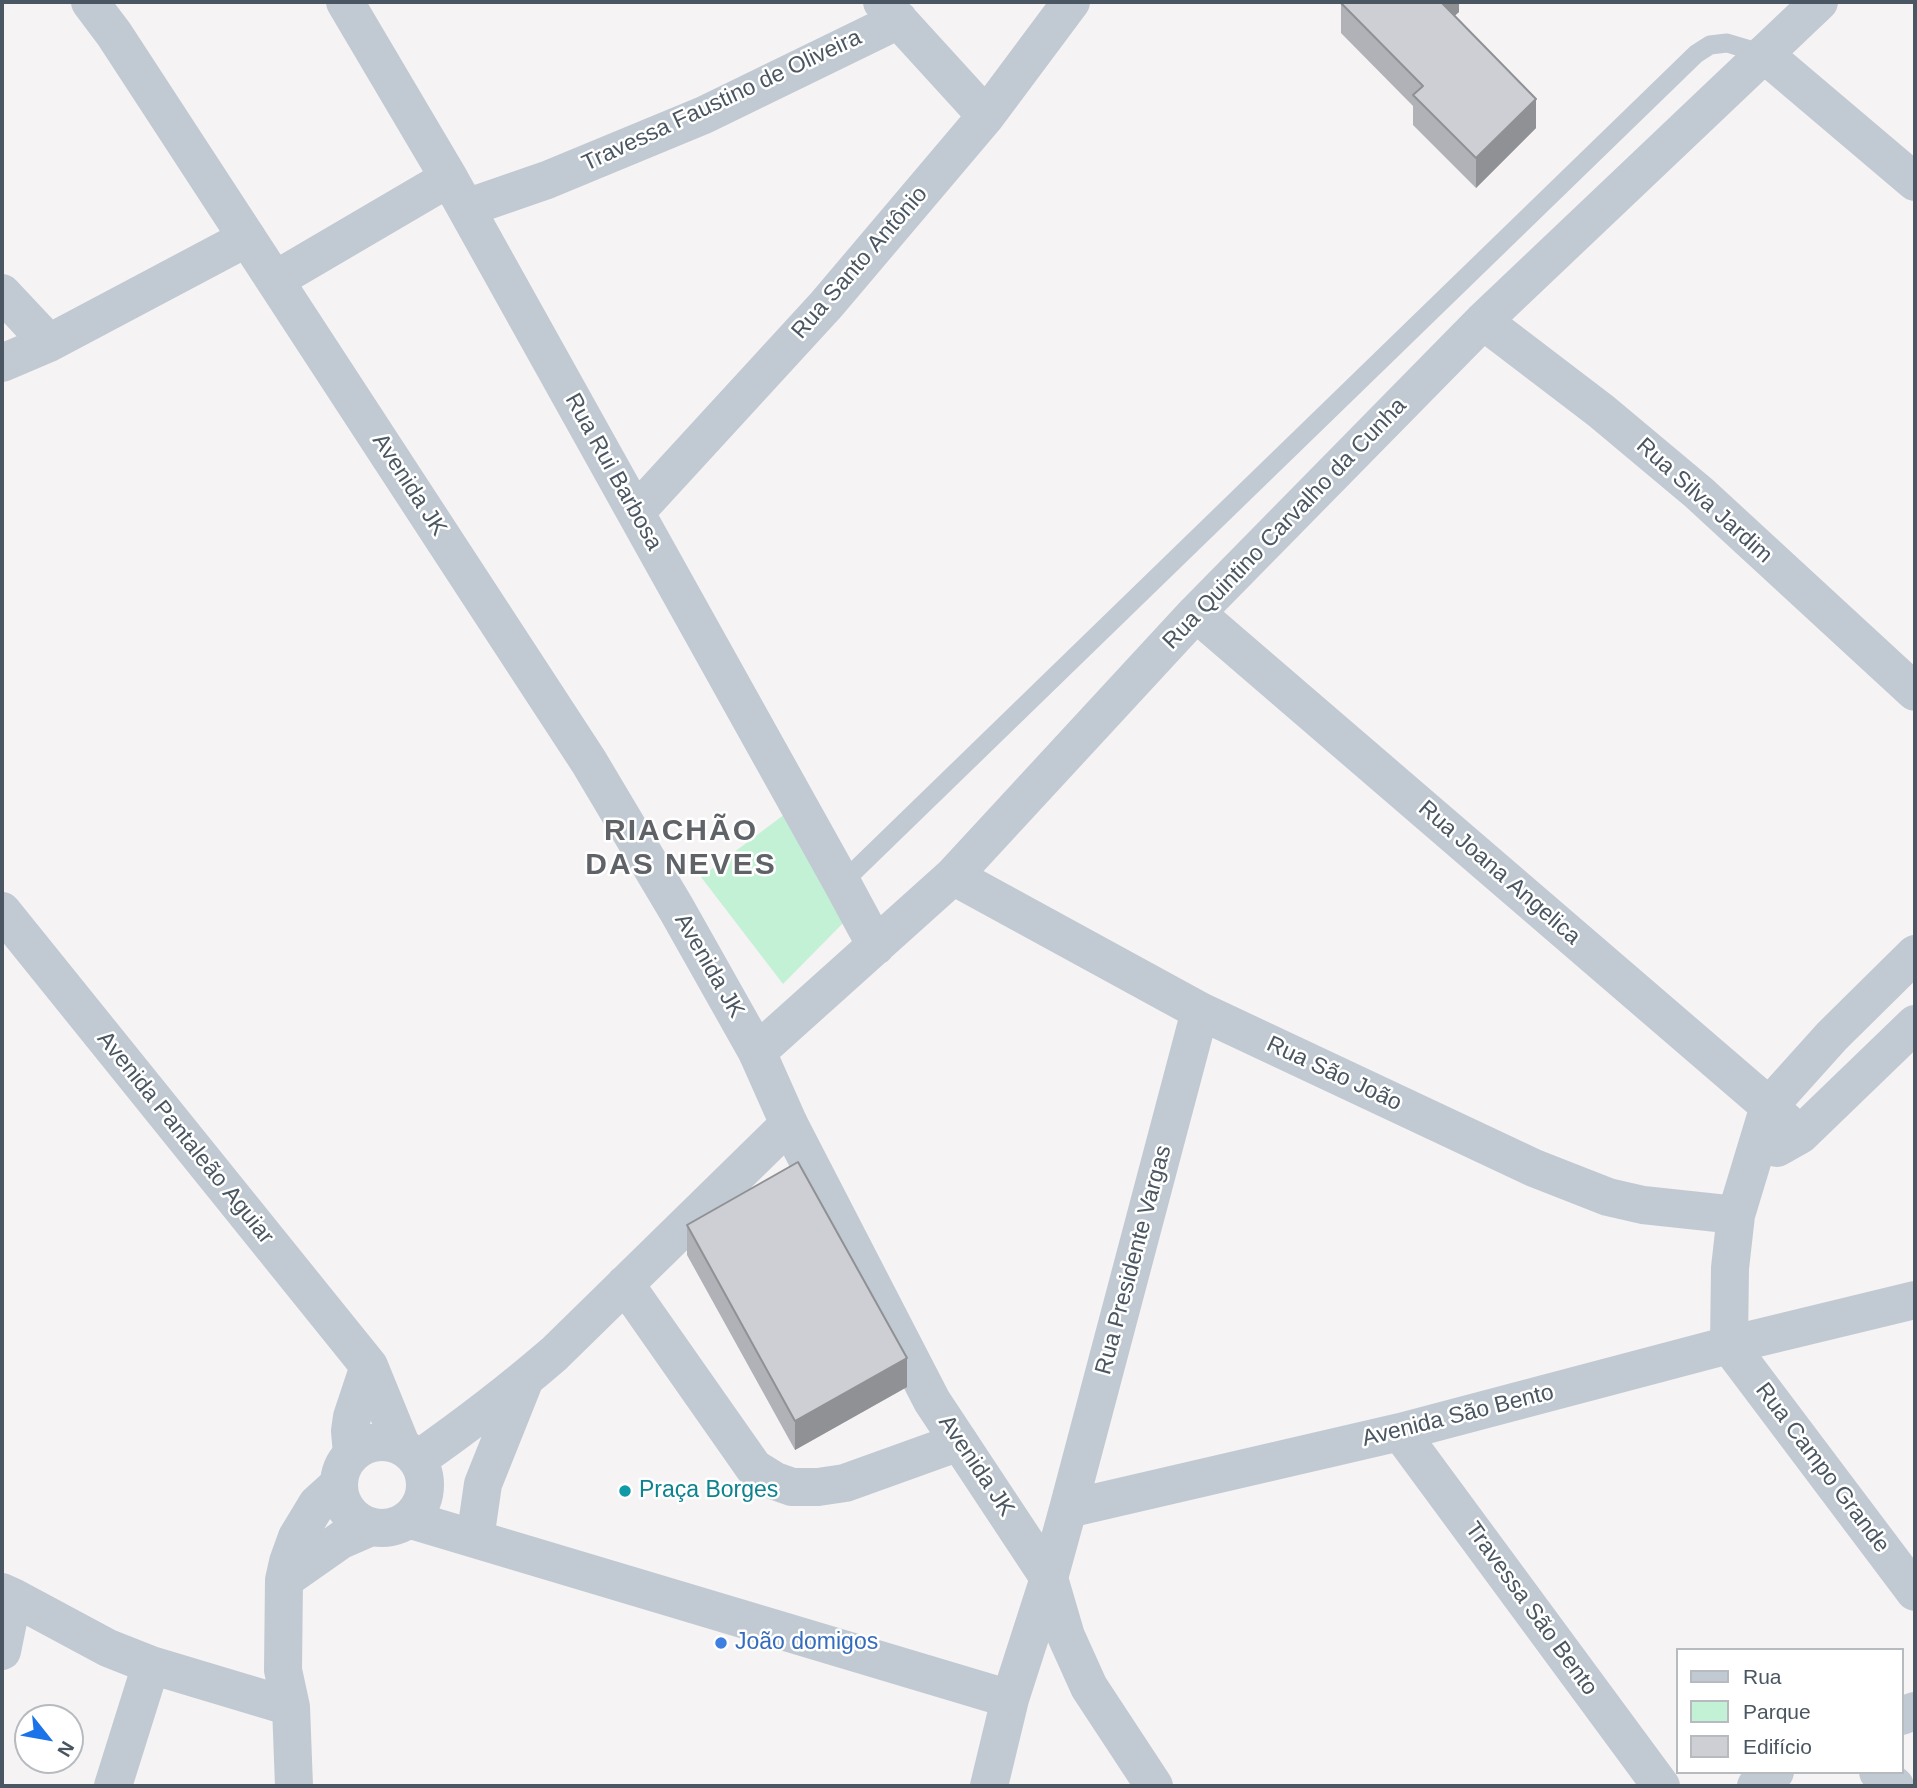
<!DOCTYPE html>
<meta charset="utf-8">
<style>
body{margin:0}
#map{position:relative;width:1917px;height:1788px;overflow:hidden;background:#f5f3f3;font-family:Arial,sans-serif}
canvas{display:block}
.frame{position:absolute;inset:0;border:4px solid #4a5661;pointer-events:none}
.legend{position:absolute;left:1676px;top:1648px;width:228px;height:126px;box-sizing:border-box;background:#fff;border:2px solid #b7bbc0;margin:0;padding:9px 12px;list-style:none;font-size:21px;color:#4a5661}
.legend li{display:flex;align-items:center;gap:14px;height:35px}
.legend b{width:35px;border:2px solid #b7bbc0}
.north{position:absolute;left:14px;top:1704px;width:70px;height:70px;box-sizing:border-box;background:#fff;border:2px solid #b7bbc0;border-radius:50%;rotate:121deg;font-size:19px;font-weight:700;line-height:28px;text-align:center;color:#4a5661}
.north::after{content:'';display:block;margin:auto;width:24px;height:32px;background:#1a73e8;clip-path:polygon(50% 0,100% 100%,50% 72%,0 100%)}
</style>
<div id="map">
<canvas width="1917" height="1788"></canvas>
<div class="frame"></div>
<ul class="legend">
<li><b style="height:9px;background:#c1cad2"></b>Rua</li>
<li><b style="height:19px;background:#c3f1d5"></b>Parque</li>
<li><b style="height:19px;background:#cdcfd5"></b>Edifício</li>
</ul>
<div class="north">N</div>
</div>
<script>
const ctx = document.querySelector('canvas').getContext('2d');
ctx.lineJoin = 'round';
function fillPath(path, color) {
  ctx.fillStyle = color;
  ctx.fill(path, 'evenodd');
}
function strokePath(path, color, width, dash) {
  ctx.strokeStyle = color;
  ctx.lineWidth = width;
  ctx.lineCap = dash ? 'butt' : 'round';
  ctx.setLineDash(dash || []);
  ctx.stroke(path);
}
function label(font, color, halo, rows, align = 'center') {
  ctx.font = font + ' Arial,sans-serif';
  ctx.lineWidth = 5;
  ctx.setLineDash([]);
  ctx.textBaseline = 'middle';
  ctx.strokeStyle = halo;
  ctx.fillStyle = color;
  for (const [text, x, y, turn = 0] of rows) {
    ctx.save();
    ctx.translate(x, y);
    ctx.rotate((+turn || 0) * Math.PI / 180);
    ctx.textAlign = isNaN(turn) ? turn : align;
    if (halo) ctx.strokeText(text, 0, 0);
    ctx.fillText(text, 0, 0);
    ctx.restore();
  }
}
fillPath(new Path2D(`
 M 785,814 L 850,916 L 783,984 L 701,877 Z`), '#c3f1d5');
strokePath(new Path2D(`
 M 842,883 L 1696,54 L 1710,45 L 1727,43 L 1764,54`), '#c1cad2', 19);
strokePath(new Path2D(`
 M 345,2 L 449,178 L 842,883 L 876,946
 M 882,2 L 986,116
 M 1764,54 L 1915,182
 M 466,208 L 547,180 L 704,115 L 899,20
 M 275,280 L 449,178
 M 2,293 L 49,343 L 247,238
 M 1483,321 L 1601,411 L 1699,493 L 1915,692
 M 2,363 L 49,343
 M 636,512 L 826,305 L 986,116 L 1071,2
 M 1196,613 L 1769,1106 L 1800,1135
 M 953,876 L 1200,1011 L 1534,1168 L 1608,1197 L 1643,1205 L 1736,1215
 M 2,911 L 369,1366 L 402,1447
 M 1915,954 L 1832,1036 L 1769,1106 L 1736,1215 L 1730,1268 L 1729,1345 L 1915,1592
 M 757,1052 L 953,876 L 1196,613 L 1483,321 L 1819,2
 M 1777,1148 L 1800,1135 L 1915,1024
 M 625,1284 L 754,1468 L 775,1481 L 792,1487 L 818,1487 L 845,1483 L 959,1442
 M 1400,1432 L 1661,1786
 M339 1485a43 43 0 1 1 86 0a43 43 0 1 1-86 0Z
 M 352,1454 L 350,1431 L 352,1417 L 369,1366
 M 417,1460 C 464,1427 510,1392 554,1354 L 789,1124
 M 1068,1509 L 1200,1011
 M 408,1519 L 1010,1699
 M 475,1539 L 483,1484 L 525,1379
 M 284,1580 L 341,1540 L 371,1527
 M 2,1592 L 13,1597 L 108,1648 L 151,1665 L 291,1707
 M 2,1651 L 13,1597
 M 1901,1716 L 1915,1711
 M 1878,1772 L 1895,1786
 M 113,1786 L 151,1665
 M 294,1786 L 291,1707 L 283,1670 L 284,1580 L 288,1562 L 297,1537 L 317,1504 L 339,1484
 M 989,1786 L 1010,1699 L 1049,1578 L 1068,1509 L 1400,1432 L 1729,1345 L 1915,1300
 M 1756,1786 L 1775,1772`), '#c1cad2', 38);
strokePath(new Path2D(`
 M 90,2 L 114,34 L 589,762 L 677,910 L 757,1052 L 789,1124 L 932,1401 L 1049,1578 L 1066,1636 L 1089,1687 L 1154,1786`), '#c1cad2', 38);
fillPath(new Path2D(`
 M 1459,2 L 1459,12 L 1454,16 L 1536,128 L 1476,188 L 1413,125 L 1413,106 L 1341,33 L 1341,3 Z
 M 687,1225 L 907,1387 L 795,1450 L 687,1255 Z`), '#b0b2b7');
fillPath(new Path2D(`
 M 1439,2 L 1459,2 L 1459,12 L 1439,30 Z
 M 1536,99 L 1536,128 L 1476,188 L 1476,158 Z
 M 907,1358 L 907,1387 L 795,1450 L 795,1421 Z`), '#909195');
const building = new Path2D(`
 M 1342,2 L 1441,2 L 1536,99 L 1476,158 L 1413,95 L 1423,86 L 1341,3 Z
 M 798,1162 L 907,1358 L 795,1421 L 687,1225 Z`);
fillPath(building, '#cdcfd5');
strokePath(building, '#909195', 2);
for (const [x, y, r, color] of [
 [625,1491,7,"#0f9aa8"],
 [721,1643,7,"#3f7fe0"]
]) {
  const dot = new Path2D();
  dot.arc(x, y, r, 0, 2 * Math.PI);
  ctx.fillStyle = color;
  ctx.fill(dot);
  strokePath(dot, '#fff', 2.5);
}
label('23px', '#4a5661', '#fff', [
 ["Travessa Faustino de Oliveira",722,101,-25],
 ["Rua Santo Antônio",860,263,-49],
 ["Rua Rui Barbosa",613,472,61],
 ["Avenida JK",409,485,57],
 ["Rua Silva Jardim",1704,501,42],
 ["Rua Quintino Carvalho da Cunha",1285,524,-46],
 ["Rua Joana Angelica",1499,873,41],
 ["Avenida JK",709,966,60],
 ["Rua São João",1334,1074,25],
 ["Avenida Pantaleão Aguiar",185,1138,51],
 ["Rua Presidente Vargas",1134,1260,-75],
 ["Avenida São Bento",1458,1416,-14],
 ["Avenida JK",976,1466,56],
 ["Rua Campo Grande",1822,1468,53],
 ["Travessa São Bento",1531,1609,54]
]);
label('23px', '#0d838f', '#fff', [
 ["Praça Borges",639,1491]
], 'left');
label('23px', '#366cbe', '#fff', [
 ["João domigos",735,1643]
], 'left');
ctx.letterSpacing = '2px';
label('bold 30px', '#5f6368', '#fff', [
 ["RIACHÃO",681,832],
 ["DAS NEVES",681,866]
]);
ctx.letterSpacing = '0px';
</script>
